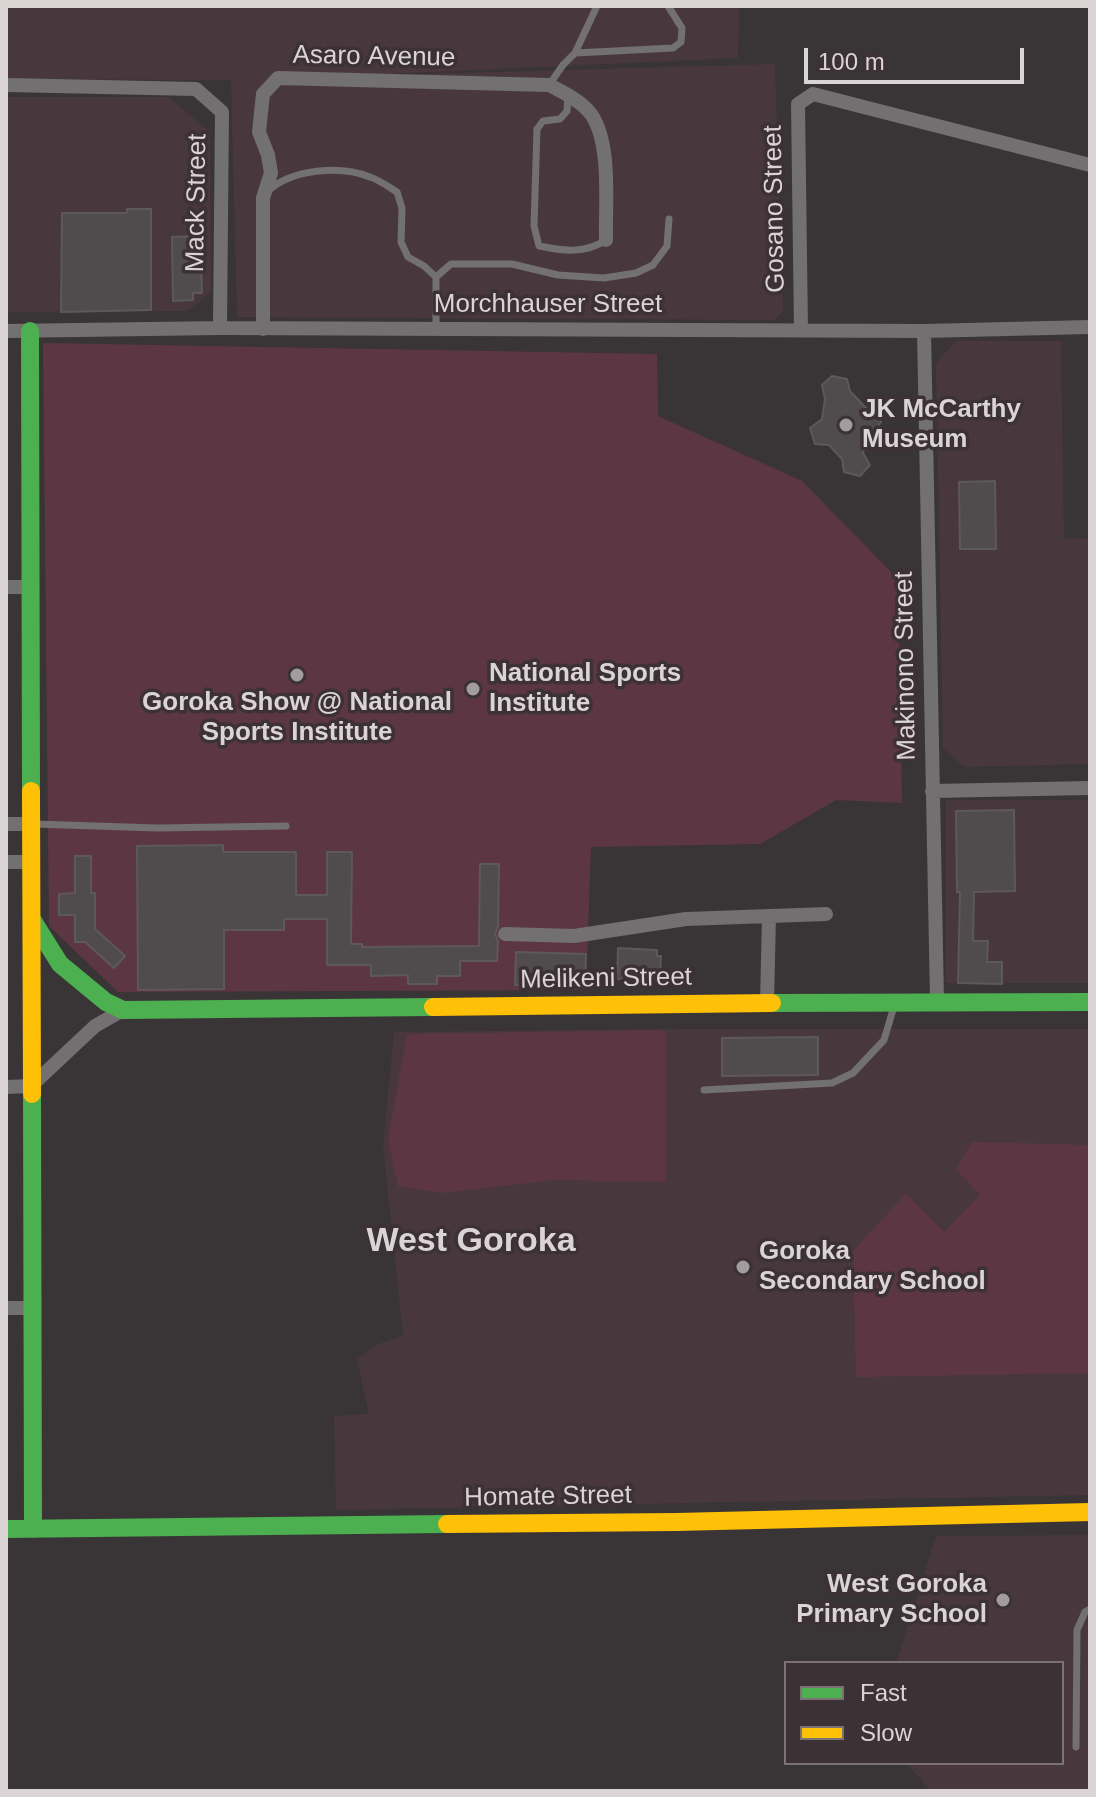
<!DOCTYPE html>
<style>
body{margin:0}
#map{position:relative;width:1096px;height:1797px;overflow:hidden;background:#393435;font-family:Helvetica,sans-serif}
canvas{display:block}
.frame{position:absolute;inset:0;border:8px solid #dad4d5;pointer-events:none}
.legend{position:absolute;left:784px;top:1661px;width:280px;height:104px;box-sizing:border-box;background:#3c3134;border:2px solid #7b7274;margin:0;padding:10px 14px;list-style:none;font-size:24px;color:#dad4d5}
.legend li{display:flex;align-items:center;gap:16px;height:40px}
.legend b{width:40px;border:2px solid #7b7274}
.scale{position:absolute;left:804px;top:48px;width:220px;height:36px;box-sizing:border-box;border:4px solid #dad4d5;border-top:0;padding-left:10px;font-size:24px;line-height:28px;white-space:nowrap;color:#dad4d5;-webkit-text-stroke:6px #3c3134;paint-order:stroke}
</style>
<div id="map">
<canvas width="1096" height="1797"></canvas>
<div class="frame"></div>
<ul class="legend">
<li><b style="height:10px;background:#4caf50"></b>Fast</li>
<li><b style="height:10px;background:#ffc107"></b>Slow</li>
</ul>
<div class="scale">100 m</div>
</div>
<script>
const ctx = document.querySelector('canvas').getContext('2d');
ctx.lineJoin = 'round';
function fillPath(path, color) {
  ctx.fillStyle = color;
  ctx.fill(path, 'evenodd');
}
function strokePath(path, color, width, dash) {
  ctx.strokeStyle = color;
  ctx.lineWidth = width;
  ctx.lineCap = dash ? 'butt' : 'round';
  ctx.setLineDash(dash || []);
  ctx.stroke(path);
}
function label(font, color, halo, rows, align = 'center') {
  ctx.font = font + ' Helvetica,sans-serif';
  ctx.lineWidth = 7;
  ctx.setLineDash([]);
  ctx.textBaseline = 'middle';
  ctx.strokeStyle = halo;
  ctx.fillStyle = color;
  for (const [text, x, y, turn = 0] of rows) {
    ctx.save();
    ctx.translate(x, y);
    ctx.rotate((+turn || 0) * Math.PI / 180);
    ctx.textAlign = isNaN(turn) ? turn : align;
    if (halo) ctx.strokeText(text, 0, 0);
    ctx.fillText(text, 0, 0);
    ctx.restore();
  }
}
fillPath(new Path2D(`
 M 6,6 L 739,6 L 738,58 L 319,77 L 775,64 L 783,311 L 775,320 L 237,317 L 231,80 L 6,79 Z
 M 6,97 L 168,97 L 210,132 L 211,292 L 188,311 L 6,312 Z
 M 956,341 L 1061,341 L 1064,538 L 1090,539 L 1090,764 L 964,767 L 943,748 L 936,363 Z
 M 946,800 L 1090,800 L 1090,983 L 946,983 Z
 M 676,1029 L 1090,1029 L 1090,1495 L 336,1510 L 334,1416 L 369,1414 L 357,1359 L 374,1346 L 403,1335 L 383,1146 L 394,1032 Z
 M 1090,1535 L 1090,1791 L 931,1791 L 906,1763 L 1062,1763 L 1062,1663 L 896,1663 L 936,1536 Z`), '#48383d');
fillPath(new Path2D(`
 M 43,343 L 657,354 L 658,416 L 802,481 L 898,579 L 902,803 L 836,800 L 760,844 L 591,847 L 586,990 L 118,992 L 49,926 Z
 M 666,1030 L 666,1182 L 554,1180 L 442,1193 L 398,1186 L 388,1139 L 407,1034 Z
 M 972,1142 L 1090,1145 L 1090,1373 L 856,1377 L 853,1251 L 906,1194 L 944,1232 L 980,1195 L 956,1169 Z`), '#5d3644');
const building = new Path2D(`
 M 127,209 L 151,209 L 151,310 L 61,312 L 62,213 L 127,213 Z
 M 200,236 L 202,293 L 193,293 L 193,300 L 173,301 L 172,237 Z
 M 832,376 L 847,379 L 850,391 L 866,408 L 876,408 L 881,422 L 866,442 L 863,453 L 870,465 L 860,476 L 844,472 L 842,459 L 829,445 L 815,444 L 810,428 L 822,419 L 825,399 L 822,385 Z
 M 995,481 L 996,549 L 960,549 L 959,482 Z
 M 1014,810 L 1015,891 L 974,892 L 973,941 L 988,941 L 987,962 L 1002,962 L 1002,984 L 958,983 L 960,892 L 957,892 L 956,811 Z
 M 223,845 L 223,852 L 296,852 L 296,895 L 327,895 L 327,852 L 352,852 L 351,944 L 362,944 L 362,947 L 479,946 L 480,864 L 499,864 L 498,927 L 495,934 L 498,941 L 497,961 L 460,961 L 460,976 L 437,976 L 437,984 L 408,984 L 408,975 L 371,976 L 371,965 L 327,965 L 327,919 L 284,919 L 284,930 L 224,930 L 224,989 L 138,990 L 137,846 Z
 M 75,856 L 91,856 L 91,893 L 95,893 L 95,929 L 125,956 L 114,968 L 85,942 L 75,942 L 75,915 L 59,915 L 59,894 L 75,893 Z
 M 618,948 L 657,950 L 657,956 L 661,956 L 660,980 L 617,979 Z
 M 516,952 L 586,954 L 585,987 L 515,985 Z
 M 818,1037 L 818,1075 L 722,1076 L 722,1038 Z`);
fillPath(building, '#504b4d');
strokePath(building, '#5d5859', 2);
strokePath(new Path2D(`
 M 575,53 L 673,48 L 681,42 L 682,28 L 668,6
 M 549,85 L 563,65 L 575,53 L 597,6
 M 568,97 L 567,111 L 560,119 L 543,121 L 537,129 L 534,226 L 539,246 C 563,251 585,254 606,240
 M 268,191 C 292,169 340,165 370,177 C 379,180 389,187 397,192 L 402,208 L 401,242 L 408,257 L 424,266 L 436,277 L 436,329
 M 436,277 L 451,264 L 512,264 L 558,275 L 604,278 L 636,273 L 653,265 L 667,246 L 669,219
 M 34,824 L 157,828 L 286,826
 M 704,1090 L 832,1083 L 853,1073 L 884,1040 L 895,1003
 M 1076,1747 L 1077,1630 L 1085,1612 L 1090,1609`), '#727070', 7);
strokePath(new Path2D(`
 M 6,85 L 196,89 L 222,112 L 220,328
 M 263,329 L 263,198 L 271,173 L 268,155 L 259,132 L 263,94 L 278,78 L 549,85 C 563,92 581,101 591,114 C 612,144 605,205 606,240
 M 801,330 L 798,104 L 813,94 L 1090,165
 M 6,331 L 220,328 L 924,331 L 1090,327
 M 924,331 L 937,1001
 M 6,587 L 31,587
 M 932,791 L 1090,788
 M 6,824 L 31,824
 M 6,862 L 32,862
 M 505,934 L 574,936 L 686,919 L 826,914
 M 767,1003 L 769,916
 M 6,1087 L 31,1086 L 95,1026 L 123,1010
 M 6,1308 L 34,1308`), '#727070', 14);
strokePath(new Path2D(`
 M 30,331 L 31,791
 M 33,921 L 60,964 L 106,1002 L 123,1010 L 433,1007
 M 772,1003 L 1090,1002
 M 32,1094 L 33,1529
 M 6,1529 L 447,1524`), '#4caf50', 18);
strokePath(new Path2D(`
 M 31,791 L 32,1094
 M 433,1007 L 772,1003
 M 447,1524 L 676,1522 L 1090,1512`), '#ffc107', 18);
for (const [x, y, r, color] of [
 [846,425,8,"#a29c9d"],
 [297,675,8,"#a29c9d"],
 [473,689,8,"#a29c9d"],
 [743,1267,8,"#a29c9d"],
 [1003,1600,8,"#a29c9d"]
]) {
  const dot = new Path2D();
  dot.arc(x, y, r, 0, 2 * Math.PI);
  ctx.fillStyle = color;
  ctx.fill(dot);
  strokePath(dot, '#3c3134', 3);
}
label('26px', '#dad4d5', '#3c3134', [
 ["Asaro Avenue",374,57,1],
 ["Mack Street",197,203,-89],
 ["Gosano Street",775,209,-91],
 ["Morchhauser Street",548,305],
 ["Makinono Street",906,666,-91],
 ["Melikeni Street",606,979,-1],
 ["Homate Street",548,1497,-1]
]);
label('bold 26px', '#dad4d5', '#3c3134', [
 ["JK McCarthy",862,410],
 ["Museum",862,440],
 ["National Sports",489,674],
 ["Institute",489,704],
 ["Goroka Show @ National",297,703,"center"],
 ["Sports Institute",297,733,"center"],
 ["Goroka",759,1252],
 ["Secondary School",759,1282],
 ["West Goroka",987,1585,"right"],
 ["Primary School",987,1615,"right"]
], 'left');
label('bold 34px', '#dad4d5', '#3c3134', [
 ["West Goroka",471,1242]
]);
</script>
